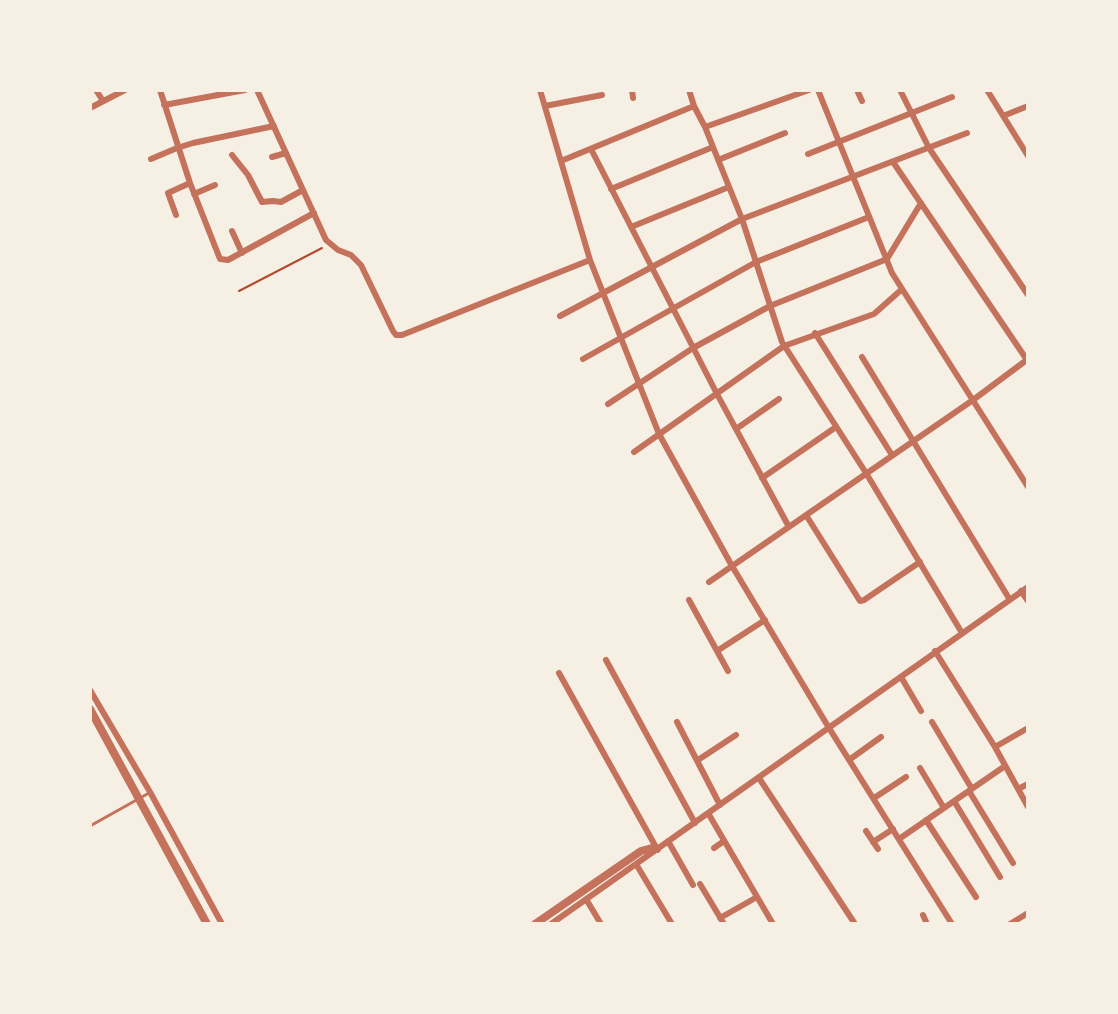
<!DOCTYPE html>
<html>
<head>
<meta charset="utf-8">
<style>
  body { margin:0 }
  #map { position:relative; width:1118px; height:1014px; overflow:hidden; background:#f6efe4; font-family:"PT Sans",sans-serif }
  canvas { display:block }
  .frame { position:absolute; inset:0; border:92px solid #f6efe4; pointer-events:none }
</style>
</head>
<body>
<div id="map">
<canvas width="1118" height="1014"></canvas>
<div class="frame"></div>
</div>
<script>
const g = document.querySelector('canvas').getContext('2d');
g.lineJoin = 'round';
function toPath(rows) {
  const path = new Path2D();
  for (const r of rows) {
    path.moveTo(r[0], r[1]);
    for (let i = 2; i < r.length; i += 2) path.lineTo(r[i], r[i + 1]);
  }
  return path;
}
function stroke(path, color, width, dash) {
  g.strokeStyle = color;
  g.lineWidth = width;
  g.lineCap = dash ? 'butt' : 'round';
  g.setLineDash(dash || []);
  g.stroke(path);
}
const path = toPath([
  [239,291,322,248]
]);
const service = toPath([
  [90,826,149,793]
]);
const minor = toPath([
  [96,90,103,101],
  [160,90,190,183,220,259,228,260,314,213],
  [257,90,326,240,338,250,351,255,361,265,393,331,396,335,402,335,590,260],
  [540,90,590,260,659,434,732,566,829,728,952,924],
  [632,90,633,98],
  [689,90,694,106],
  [818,90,892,273,1028,487],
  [857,90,862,101],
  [900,90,929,148,1028,295],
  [987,90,1028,156],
  [164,105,245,90],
  [545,106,602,95],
  [90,108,125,90],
  [1003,116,1028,106],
  [705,127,809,90],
  [591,149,717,394,789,527],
  [808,154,952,97],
  [232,155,248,175,262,202,273,201,281,202,303,190],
  [272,157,286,153],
  [151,159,177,148,193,143,274,126],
  [718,160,785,133],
  [561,161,694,106,705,127,742,219,782,342,866,473,962,633],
  [893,162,1027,360],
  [611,189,713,147],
  [194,194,215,185],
  [176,215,168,193,190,183],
  [631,227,729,187],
  [232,231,242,253],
  [560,316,742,219,967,133],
  [815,333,892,455],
  [862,357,1010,600],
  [583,359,756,262,869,217],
  [608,404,693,348,770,306,887,259,921,203],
  [736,429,779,399],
  [634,452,784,346,874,314,901,290],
  [762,478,836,427],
  [806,515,860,601,864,600,920,562],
  [709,582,973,400,1028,359],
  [1021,591,1028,601],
  [689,600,728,671],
  [717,651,765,620],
  [935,651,995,747,1028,807],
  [606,660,695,823],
  [559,673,657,849],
  [901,677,921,711],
  [90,690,150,792,222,924],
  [677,722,720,805],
  [932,722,972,789],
  [995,747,1028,728],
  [698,760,736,735],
  [849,760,881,737],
  [920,768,944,808],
  [759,778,855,924],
  [1018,789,1028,784],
  [969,791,1013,863],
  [874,798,906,777],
  [954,801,1000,877],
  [708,813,773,924],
  [926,820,976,897],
  [866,831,878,849],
  [899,839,1005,766],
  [668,841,693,885],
  [873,842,893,829],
  [714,848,724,841],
  [636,864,672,924],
  [700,884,724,924],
  [586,899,601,924],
  [923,915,927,924],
  [720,918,757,897],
  [551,924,1028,587],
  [1010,924,1028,913]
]);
const tertiary = toPath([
  [90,709,207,924],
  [535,924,641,851,652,848,657,849]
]);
stroke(path, '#b5482f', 2);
stroke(service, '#c5725c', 3);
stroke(minor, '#c5725c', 6);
stroke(tertiary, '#c5725c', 8);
</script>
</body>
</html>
